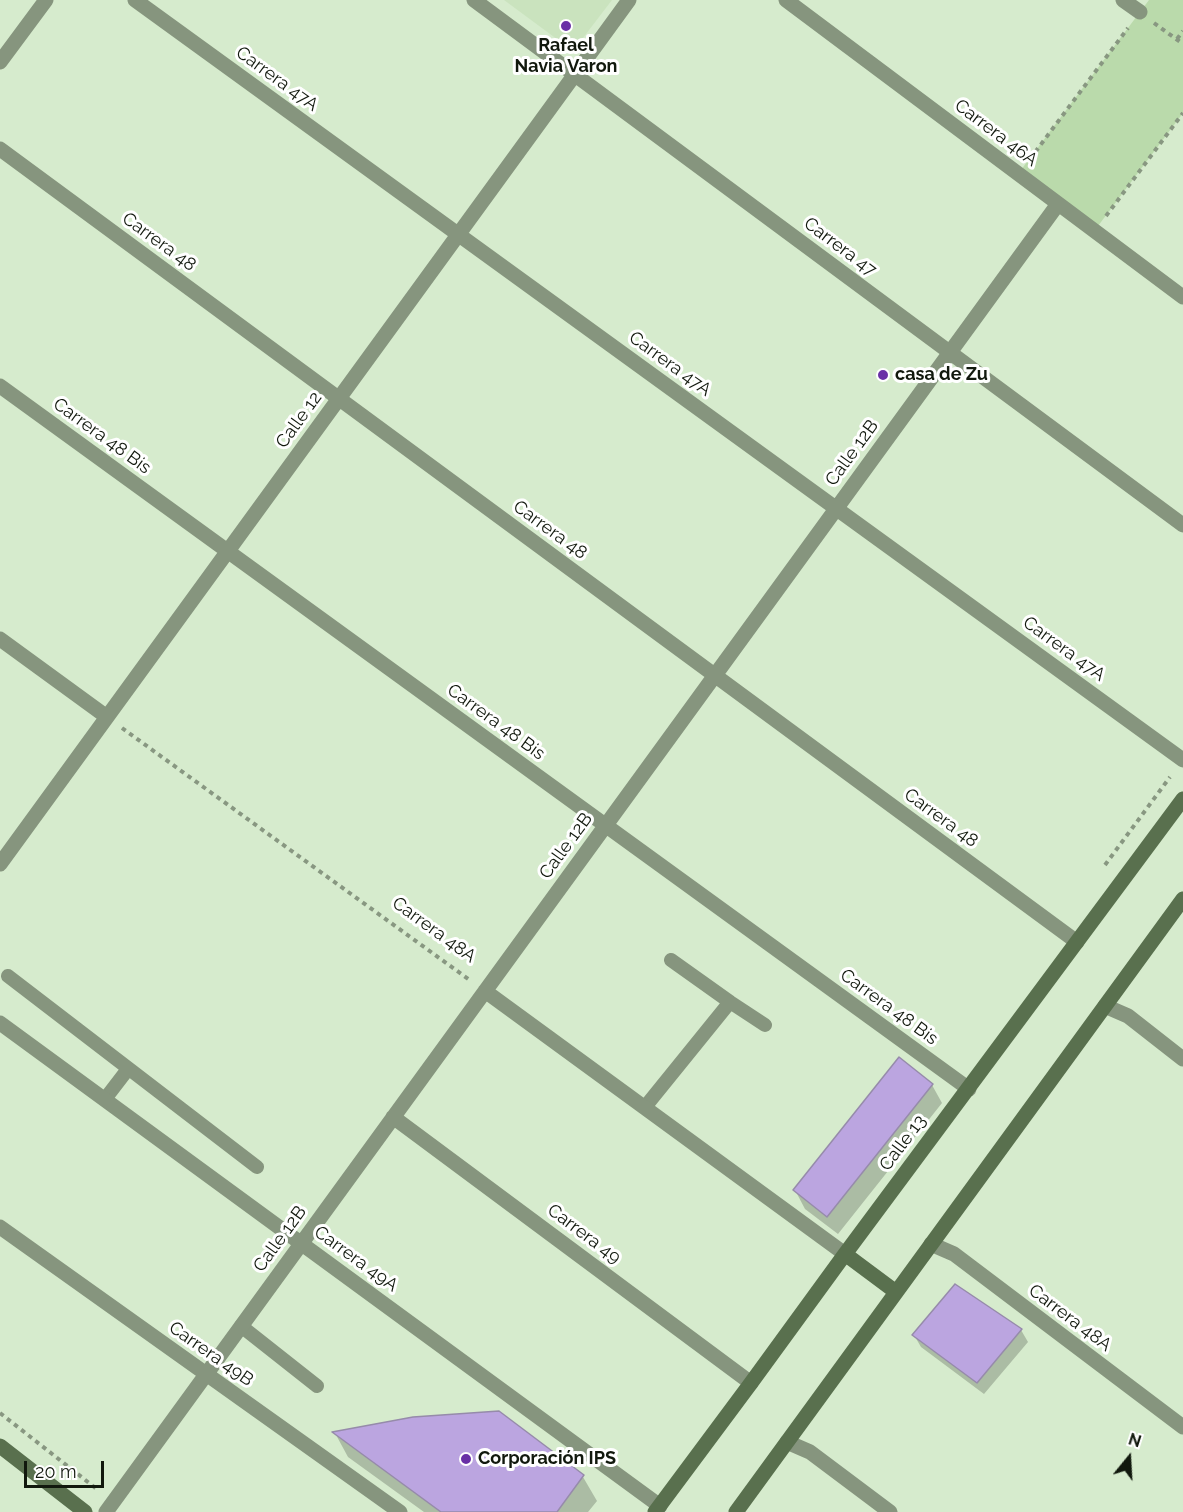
<!DOCTYPE html>
<html>
<head>
<meta charset="utf-8">
<style>
  body { margin:0 }
  #map { position:relative; width:1183px; height:1512px; overflow:hidden; background:#d6ebcd; font-family:Raleway,sans-serif }
  canvas { display:block }
  .north { position:absolute; left:1099px; top:1428px; width:60px; height:60px; -webkit-text-stroke:4px #fff; paint-order:stroke; rotate:18deg; font-size:16px; font-weight:700; line-height:24px; text-align:center; color:#11180d }
  .north::after { content:''; display:block; margin:auto; width:21px; height:27px; background:#11180d; clip-path:polygon(50% 0,100% 100%,50% 72%,0 100%) }
  .scale { position:absolute; left:24px; top:1461px; width:80px; height:27px; box-sizing:border-box; border:3px solid #11180d; border-top:0; padding-left:8px; font-size:18px; line-height:21px; white-space:nowrap; color:#11180d; -webkit-text-stroke:4px #fff; paint-order:stroke }
</style>
</head>
<body>
<div id="map">
<canvas width="1183" height="1512"></canvas>
<div class="north">N</div>
<div class="scale">20 m</div>
</div>
<script>
const g = document.querySelector('canvas').getContext('2d');
g.lineJoin = 'round';
function fill(path, color) {
  g.fillStyle = color;
  g.fill(path, 'evenodd');
}
function toPath(rows) {
  const path = new Path2D();
  for (const r of rows) {
    path.moveTo(r[0], r[1]);
    for (let i = 2; i < r.length; i += 2) path.lineTo(r[i], r[i + 1]);
  }
  return path;
}
function stroke(path, color, width, dash) {
  g.strokeStyle = color;
  g.lineWidth = width;
  g.lineCap = dash ? 'butt' : 'round';
  g.setLineDash(dash || []);
  g.stroke(path);
}
function label(font, color, halo, rows, align = 'center') {
  g.font = font + ' Raleway,sans-serif';
  g.lineWidth = 6;
  g.setLineDash([]);
  g.textBaseline = 'middle';
  g.strokeStyle = halo;
  g.fillStyle = color;
  for (const [text, x, y, turn = 0] of rows) {
    g.save();
    g.translate(x, y);
    g.rotate((+turn || 0) * Math.PI / 180);
    g.textAlign = isNaN(turn) ? turn : align;
    if (halo) g.strokeText(text, 0, 0);
    g.fillText(text, 0, 0);
    g.restore();
  }
}
const built = toPath([
  [504,0,612,0,573,51]
]);
const green = toPath([
  [1149,0,1183,0,1183,113,1095,230,1018,174]
]);
const shadow = toPath([
  [932,1085,942,1103,838,1234,805,1209,795,1190],
  [955,1286,1021,1330,1028,1342,984,1394,921,1347,914,1335],
  [498,1413,583,1477,597,1501,588,1512,424,1512,348,1457,335,1433]
]);
const building = toPath([
  [899,1057,933,1084,827,1217,793,1190,899,1057],
  [955,1284,1022,1329,977,1383,912,1335,955,1284],
  [499,1411,584,1475,557,1512,441,1512,332,1432,413,1417,499,1411]
]);
const path = toPath([
  [1154,23,1183,44],
  [1177,39,1183,31],
  [1030,159,1128,28],
  [1106,216,1183,113],
  [122,728,471,981],
  [1105,865,1170,777],
  [0,1413,98,1490]
]);
const service = toPath([
  [671,960,730,1002,765,1025],
  [8,976,257,1167],
  [105,1099,128,1069],
  [645,1107,730,1002],
  [241,1326,317,1386]
]);
const minor = toPath([
  [135,0,1183,760],
  [474,0,1183,525],
  [786,0,1183,297],
  [1123,0,1140,12],
  [0,62,46,0],
  [0,149,1077,942],
  [0,386,969,1089],
  [0,639,107,717],
  [0,864,629,0],
  [485,991,845,1254],
  [1105,1006,1128,1016,1183,1059],
  [0,1023,660,1506],
  [393,1117,751,1383],
  [0,1227,400,1512],
  [931,1244,954,1254,1183,1427],
  [787,1442,810,1452,890,1512],
  [106,1512,1058,204]
]);
const secondary = toPath([
  [845,1254,896,1292],
  [0,1446,85,1512],
  [655,1512,751,1383,845,1254,1183,799],
  [736,1512,1183,899]
]);
const markers = [
  [566,26,6,"#6930a6"],
  [883,375,6,"#6930a6"],
  [466,1459,6,"#6930a6"]
];
const poiNames = [
  ["Rafael",566,46,"center"],
  ["Navia Varon",566,67,"center"],
  ["casa de Zu",895,375],
  ["Corporación IPS",478,1459]
];
const streetNames = [
  ["Carrera 47A",277,79,36],
  ["Carrera 46A",996,133,37],
  ["Carrera 48",159,242,36],
  ["Carrera 47",840,247,37],
  ["Carrera 47A",670,364,36],
  ["Calle 12",299,420,-54],
  ["Carrera 48 Bis",102,436,36],
  ["Calle 12B",852,453,-54],
  ["Carrera 48",550,530,36],
  ["Carrera 47A",1064,649,36],
  ["Carrera 48 Bis",496,722,36],
  ["Carrera 48",941,818,36],
  ["Calle 12B",566,846,-54],
  ["Carrera 48A",434,930,36],
  ["Carrera 48 Bis",889,1007,36],
  ["Calle 13",903,1143,-53],
  ["Carrera 49",584,1234,37],
  ["Calle 12B",280,1239,-54],
  ["Carrera 49A",356,1259,36],
  ["Carrera 48A",1070,1318,37],
  ["Carrera 49B",211,1354,35]
];
fill(built, '#cae3be');
fill(green, '#badaab');
fill(shadow, '#0003');
fill(building, '#bba5e0');
stroke(building, '#968baa', 1.5);
stroke(path, '#889781', 4, [4.5, 4.5]);
stroke(service, '#86957e', 14);
stroke(minor, '#86957e', 15);
stroke(secondary, '#59704e', 15);
for (const [x, y, r, color] of markers) {
  const dot = new Path2D();
  dot.arc(x, y, r, 0, 2 * Math.PI);
  g.fillStyle = color;
  g.fill(dot);
  stroke(dot, '#fff', 2);
}
label('bold 18px', '#11180d', '#fff', poiNames, 'left');
label('18px', '#11180d', '#fff', streetNames);
</script>
</body>
</html>
